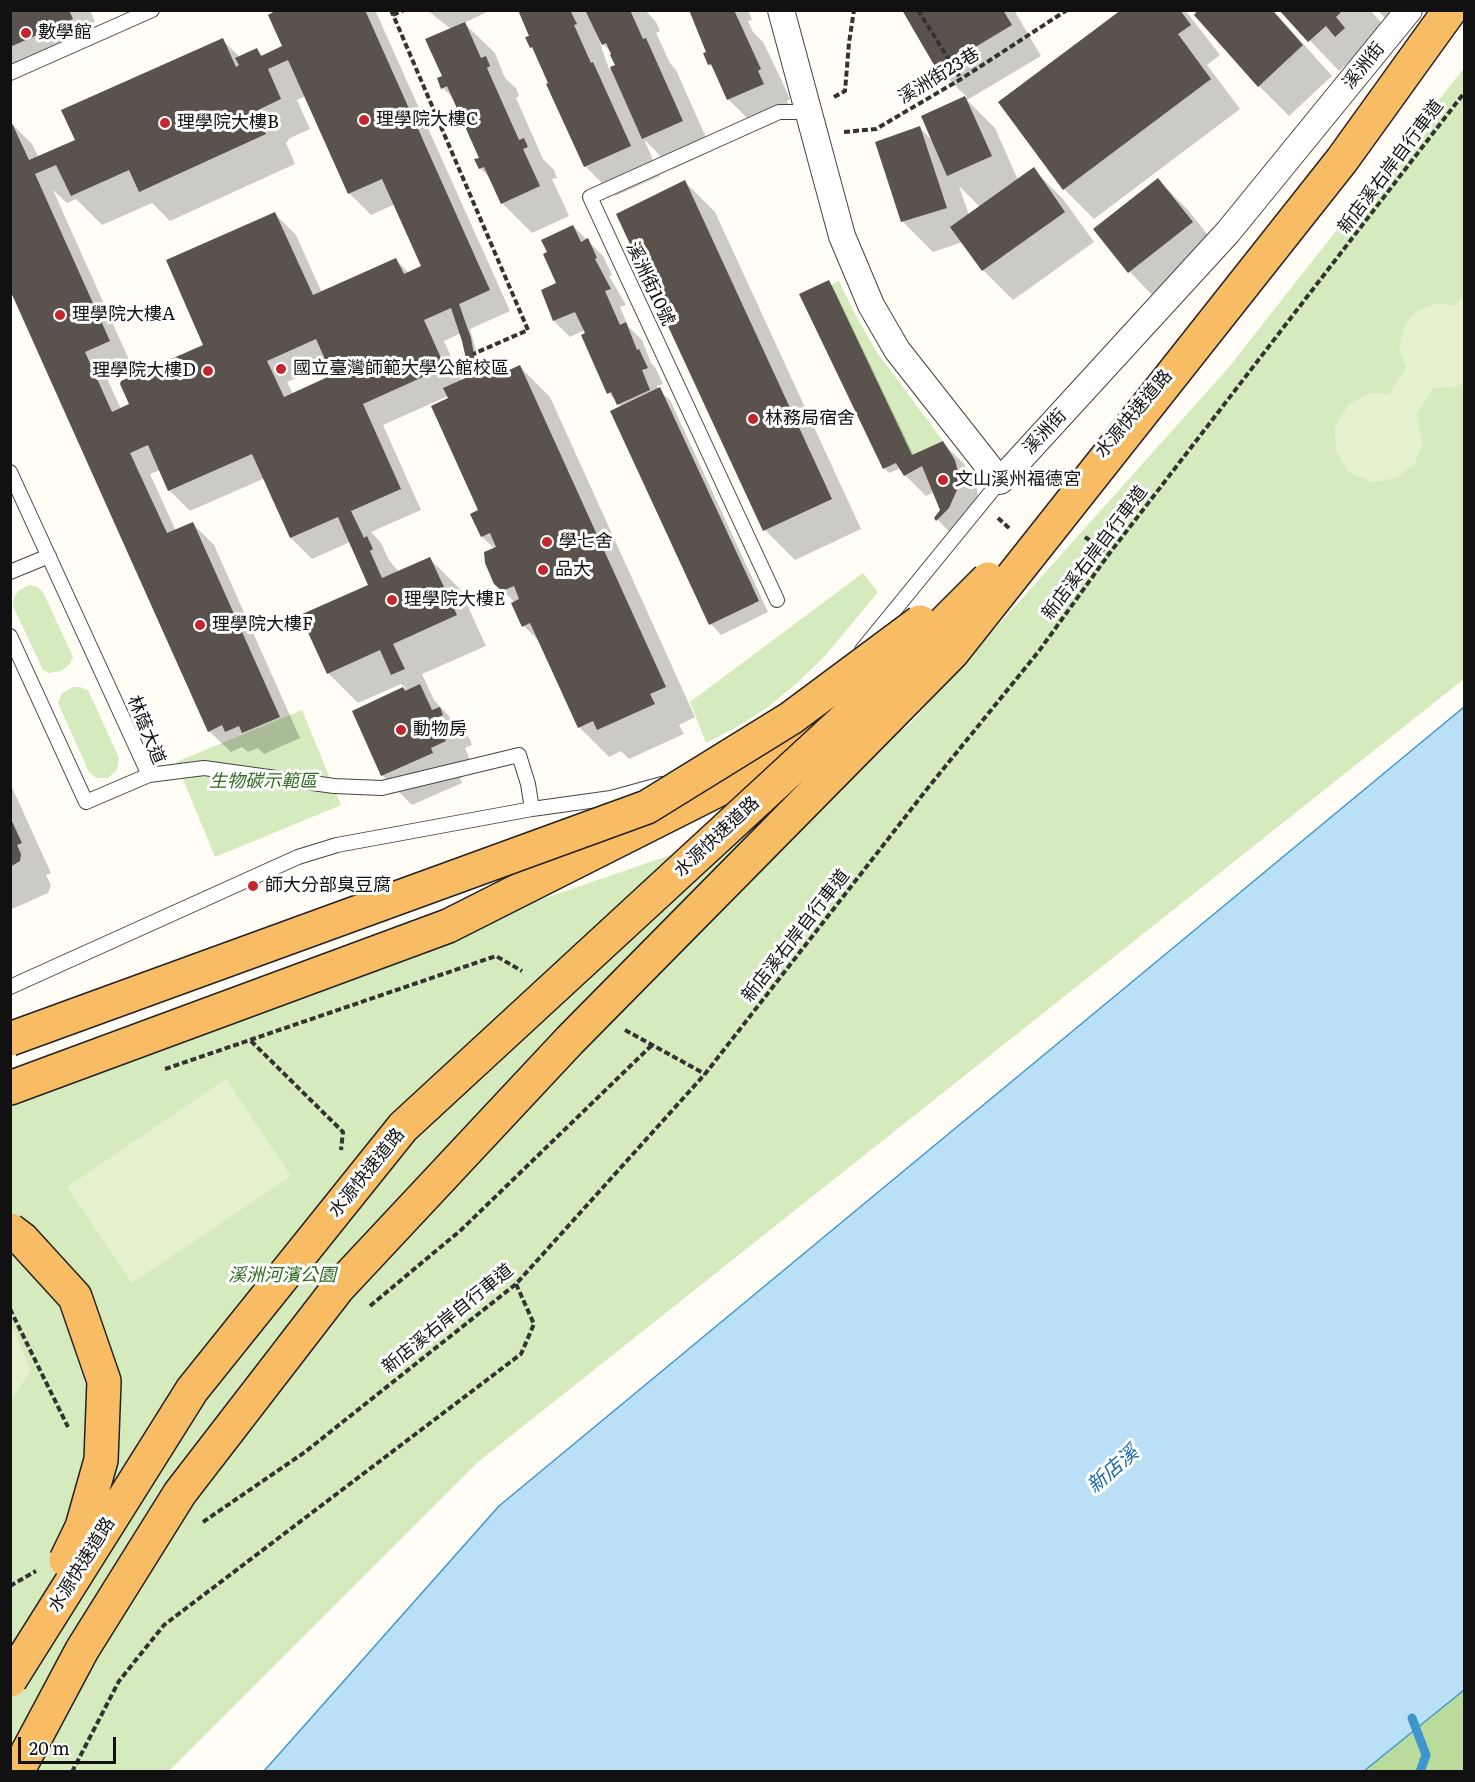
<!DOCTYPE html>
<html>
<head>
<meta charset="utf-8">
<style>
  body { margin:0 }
  #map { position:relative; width:1475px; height:1782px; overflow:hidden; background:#fffdf5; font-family:Literata,serif }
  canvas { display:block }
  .frame { position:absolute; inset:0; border:12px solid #111; pointer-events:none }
  .scale { position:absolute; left:18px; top:1737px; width:98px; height:27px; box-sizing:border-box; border:3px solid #111; border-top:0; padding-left:8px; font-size:18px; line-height:21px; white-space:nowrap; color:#111; -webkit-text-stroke:4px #fff; paint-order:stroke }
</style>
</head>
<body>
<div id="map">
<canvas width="1475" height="1782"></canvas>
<div class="frame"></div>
<div class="scale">20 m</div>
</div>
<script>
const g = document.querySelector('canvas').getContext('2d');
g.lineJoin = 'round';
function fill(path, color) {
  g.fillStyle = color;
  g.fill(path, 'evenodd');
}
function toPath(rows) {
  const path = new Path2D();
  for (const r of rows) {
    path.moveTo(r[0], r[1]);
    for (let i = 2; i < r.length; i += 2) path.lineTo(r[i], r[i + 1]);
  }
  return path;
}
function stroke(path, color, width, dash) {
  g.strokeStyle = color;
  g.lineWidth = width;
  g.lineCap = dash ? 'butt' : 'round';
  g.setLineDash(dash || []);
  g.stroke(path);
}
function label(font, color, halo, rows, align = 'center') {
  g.font = font + ' Literata,"Noto Sans TC",serif';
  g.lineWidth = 6;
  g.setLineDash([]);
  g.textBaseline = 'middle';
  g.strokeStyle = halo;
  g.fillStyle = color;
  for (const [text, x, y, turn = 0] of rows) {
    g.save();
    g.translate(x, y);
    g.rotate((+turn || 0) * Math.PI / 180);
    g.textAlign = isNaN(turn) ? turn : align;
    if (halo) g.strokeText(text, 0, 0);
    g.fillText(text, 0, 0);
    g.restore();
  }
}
const green = toPath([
  [1464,68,1464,679,478,1462,169,1771,11,1771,10,1082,720,838,908,726,1229,367],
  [839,281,853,310,876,351,943,441,912,455,831,285],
  [863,573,878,592,825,656,797,683,768,707,735,728,706,743,690,702],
  [29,585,37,587,43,592,73,657,70,664,61,671,49,673,43,670,13,606,14,598,18,591],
  [73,687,80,687,88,690,119,758,117,770,108,778,96,778,89,772,58,703,62,693],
  [302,710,341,805,215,857,176,762]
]);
const forest = toPath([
  [1464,1690,1464,1771,1364,1771]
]);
const pitch = toPath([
  [1462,298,1464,299,1464,382,1454,387,1434,388,1416,414,1423,442,1415,463,1396,478,1373,482,1350,473,1336,452,1335,427,1348,405,1370,393,1389,394,1406,368,1399,349,1404,326,1417,311,1438,303,1455,306],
  [226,1079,291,1176,132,1283,67,1187],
  [11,1323,31,1370,11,1400,10,1400]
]);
const water = toPath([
  [1464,707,1464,1690,1364,1771,264,1771,499,1506,1464,707]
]);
const shadow = toPath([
  [10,10,90,10,95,22,87,25,93,40,10,75],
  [281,10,375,10,510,311,470,329,482,372,499,364,508,372,520,367,550,397,695,717,679,725,684,734,629,759,621,751,609,757,579,727,541,643,524,626,515,603,496,583,495,549,482,537,472,515,480,511,448,396,383,425,421,510,371,532,381,543,389,560,399,572,430,559,460,589,486,646,422,674,434,700,470,739,472,745,465,748,475,772,460,778,462,783,412,805,382,775,353,712,406,688,401,684,358,703,328,673,370,586,350,542,312,559,291,538,265,478,190,511,169,490,160,470,150,474,176,531,192,523,214,545,300,738,264,754,258,748,248,752,242,747,231,752,209,731,10,286,11,123,32,144,39,158,77,140,222,40,240,57,257,50,263,56,284,47],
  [306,96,350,194,371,215,395,204,423,267,409,273,396,260,322,293,296,235,274,213,205,346,131,405,121,409,105,374,130,362,53,190,67,203,76,199,102,225,152,203,170,221,295,164,286,143,290,138,310,129,297,100],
  [461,333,472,377,462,381,444,341],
  [328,364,334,376,293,394,287,382],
  [427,10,491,10,464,23,495,53,505,78,516,88,519,96,516,98,543,159,554,170,557,178,552,179,569,216,532,233,502,203,491,179,480,168,481,158,455,100,443,88,451,29],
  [519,10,645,10,656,22,660,31,656,33,670,63,676,70,712,151,673,169,644,139,660,176,615,196,585,166,536,51,531,47,531,36],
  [599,40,612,53,617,66,609,69],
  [690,10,748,10,752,20,748,21,753,32,763,42,780,77,790,99,787,101,793,114,758,129,728,99,716,70,709,64,707,53],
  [904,10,1014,10,1041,56,967,100,995,128,1018,180,1033,169,1063,199,1094,242,1013,300,983,270,963,242,933,252,903,222,877,142,920,128,933,141,923,117,967,97,938,69],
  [959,186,980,207,969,215],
  [1123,10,1185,10,1220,55,1207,65,1240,109,1094,219,1064,189],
  [1201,10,1273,10,1332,76,1289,116,1259,86],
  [1281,10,1370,10,1386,28,1339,71],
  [1377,10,1414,10,1421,18,1402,35],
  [1158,180,1188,210,1222,253,1159,302,1130,272,1096,230],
  [685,182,715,212,861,529,795,560,765,530,618,215],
  [573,226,603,256,612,275,609,276,626,305,620,307,628,326,642,340,651,363,655,367,663,384,657,386,658,390,670,400,768,612,721,635,711,624,621,407,609,393,583,336,587,334,585,330,570,337,554,321,558,284],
  [828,282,833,287,914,456,943,443,964,464,976,482,979,505,975,520,970,529,958,541,936,518,942,510,934,492,926,496,905,475,901,468,889,473,884,468],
  [10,783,51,873,46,875,51,885,48,893,10,910]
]);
const stream = toPath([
  [1412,1718,1426,1755,1420,1772]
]);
const building = toPath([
  [10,10,69,10,73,19,10,47],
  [277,10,365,10,490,290,459,304,471,338,476,366,479,372,500,363,505,372,520,365,666,687,650,694,655,704,597,730,593,721,578,728,530,623,522,627,511,603,519,599,514,586,502,591,494,584,485,563,484,552,496,547,490,533,481,537,470,514,478,510,431,406,448,398,443,388,470,376,462,341,451,308,424,320,445,367,363,404,401,489,351,511,364,538,367,536,373,549,370,551,382,578,430,557,457,615,393,644,405,669,391,675,380,650,327,674,300,615,368,585,338,517,290,538,252,454,168,491,148,445,130,453,167,533,193,522,280,717,242,733,239,726,225,732,222,725,208,732,10,290,10,119,29,160,75,140,61,110,223,38,236,67,239,65,235,58,257,48,261,56,282,46,268,15],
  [288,60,348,194,382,179,421,266,404,274,396,258,313,295,275,212,166,260,203,345,121,381,120,384,129,404,112,412,85,352,110,341,35,174,56,165,71,196,129,170,139,192,266,134,257,113,260,109,281,99,268,69],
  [316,339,332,375,284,397,267,361],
  [518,10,570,10,577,24,574,25,591,63,593,62,631,146,584,167,546,84,548,83,532,47,530,48,525,37,529,36],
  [585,10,630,10,643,39,646,38,683,121,642,139,610,67,615,65,610,55,611,54,606,43,602,45],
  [689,10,734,10,761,69,758,71,764,84,727,100,711,64,708,65,703,53,706,52],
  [902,10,1003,10,1012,25,937,70],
  [1121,10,1180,10,1191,25,1178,34,1211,79,1063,190,998,102],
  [1198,10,1272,10,1303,45,1258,87,1194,15],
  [1279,10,1343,10,1336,17,1345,28,1335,37,1326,26,1308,42],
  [465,22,481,58,486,56,490,66,487,68,519,140,524,138,528,147,523,149,540,186,501,204,484,167,479,169,474,159,479,158,447,86,441,89,437,78,442,76,425,39],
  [965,96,992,156,947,176,921,116],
  [920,126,947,208,901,222,875,142],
  [1034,167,1065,212,982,271,950,227],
  [1158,178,1193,222,1128,273,1093,229],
  [685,180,832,499,763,531,616,214],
  [573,225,581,242,588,238,597,258,595,259,611,289,605,291,620,325,626,322,637,350,639,349,648,368,642,370,650,390,617,405,611,392,607,394,592,360,581,335,585,333,575,312,553,321,541,290,556,283,543,254,547,252,541,240],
  [829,280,912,455,943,441,955,460,958,472,957,490,949,508,936,521,934,518,940,510,922,466,904,476,896,463,883,469,799,294],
  [660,387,759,601,709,625,610,411],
  [420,684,432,710,440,707,443,715,436,718,446,741,431,748,433,753,381,776,352,711,403,687,405,691],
  [10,817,22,843,17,845,21,854,20,861,10,867]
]);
const path = toPath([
  [391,10,528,330,473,354],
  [918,10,961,79],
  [393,15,404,10],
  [834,97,845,91,849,43,854,10],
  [844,132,876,129,961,79,1067,10],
  [998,518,1010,529],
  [1085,537,1109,554],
  [625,1030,705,1074],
  [251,1041,343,1132,341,1150],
  [165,1069,496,956,522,971],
  [370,1306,461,1230,652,1045],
  [10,1309,68,1427],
  [203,1522,305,1452,516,1284,705,1074,927,789,1039,651,1109,554,1464,93],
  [10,1586,36,1571],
  [72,1772,119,1681,164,1625,521,1354,534,1324,516,1284]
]);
const service = toPath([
  [10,73,152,10],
  [10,472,149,775],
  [10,572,49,556],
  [777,600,590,197,779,112,807,112],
  [10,636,86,802,149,775,204,768,334,786,382,788,519,755,528,784,532,809],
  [862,650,1000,481],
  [10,987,298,857,337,845,532,809,611,798,662,784]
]);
const minor = toPath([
  [781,10,842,236,871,305,897,350,1000,481,1228,232,1409,10]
]);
const trunk = toPath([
  [10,1088,448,926,815,741]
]);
const trunkBridge = toPath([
  [10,1039,647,807,791,718,920,622],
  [10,1230,22,1239,75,1297,104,1381,101,1460,82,1527,66,1560],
  [10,1680,192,1390,403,1127,881,686,988,579],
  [17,1772,82,1650,180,1493,338,1288,570,1040,952,653,1342,160,1450,10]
]);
const markers = [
  [26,33,6,"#c4262e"],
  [364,120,6,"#c4262e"],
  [165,123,6,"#c4262e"],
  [60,315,6,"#c4262e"],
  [281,369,6,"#c4262e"],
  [208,371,6,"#c4262e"],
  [753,419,6,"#c4262e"],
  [943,480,6,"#c4262e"],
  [547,542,6,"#c4262e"],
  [543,570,6,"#c4262e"],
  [392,600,6,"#c4262e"],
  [200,625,6,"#c4262e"],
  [401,730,6,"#c4262e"],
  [253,886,6,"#c4262e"]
];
const poiNames = [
  ["數學館",38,33],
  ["理學院大樓C",376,120],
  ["理學院大樓B",177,123],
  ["理學院大樓A",72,315],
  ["國立臺灣師範大學公館校區",293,369],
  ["理學院大樓D",196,371,"right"],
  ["林務局宿舍",765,419],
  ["文山溪州福德宮",955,480],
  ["學七舍",559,542],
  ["品大",555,570],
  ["理學院大樓E",404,600],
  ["理學院大樓F",212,625],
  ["動物房",413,730],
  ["師大分部臭豆腐",265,886]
];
const streetNames = [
  ["溪洲街",1364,66,-51],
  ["溪洲街23巷",939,76,-31],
  ["新店溪右岸自行車道",1391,167,-53],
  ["溪洲街10號",650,284,65],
  ["水源快速道路",1134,414,-50],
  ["溪洲街",1045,432,-47],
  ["新店溪右岸自行車道",1095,553,-53],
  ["林蔭大道",146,730,68],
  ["水源快速道路",717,837,-43],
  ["新店溪右岸自行車道",796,936,-52],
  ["水源快速道路",367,1173,-51],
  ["新店溪右岸自行車道",448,1319,-39],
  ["水源快速道路",82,1565,-58]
];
const parkNames = [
  ["生物碳示範區",263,782],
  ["溪洲河濱公園",282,1276]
];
const waterNames = [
  ["新店溪",1113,1470,-41]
];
fill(green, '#d5ebbd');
fill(forest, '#b9dc9c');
fill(pitch, '#e6f2cf');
fill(water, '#b9e0f7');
stroke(water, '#3f96cf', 1.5);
fill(shadow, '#0003');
stroke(stream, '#3f96cf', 9);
fill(building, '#5a524d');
stroke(service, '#444', 16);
stroke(minor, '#444', 28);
stroke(trunk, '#222', 36);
stroke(path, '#333', 4, [6, 3]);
stroke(service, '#fff', 14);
stroke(minor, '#fff', 26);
stroke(trunk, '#f7bc64', 33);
stroke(trunkBridge, '#222', 36, []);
stroke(trunkBridge, '#f7bc64', 33);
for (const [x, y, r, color] of markers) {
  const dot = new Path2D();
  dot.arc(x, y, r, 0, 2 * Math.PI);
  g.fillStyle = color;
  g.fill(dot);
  stroke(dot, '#fff', 2);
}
label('18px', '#111', '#fff', poiNames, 'left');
label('18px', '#111', '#fff', streetNames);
label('italic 18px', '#2f6b1f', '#fff', parkNames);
label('italic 20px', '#1768a6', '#fff', waterNames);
</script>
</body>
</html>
